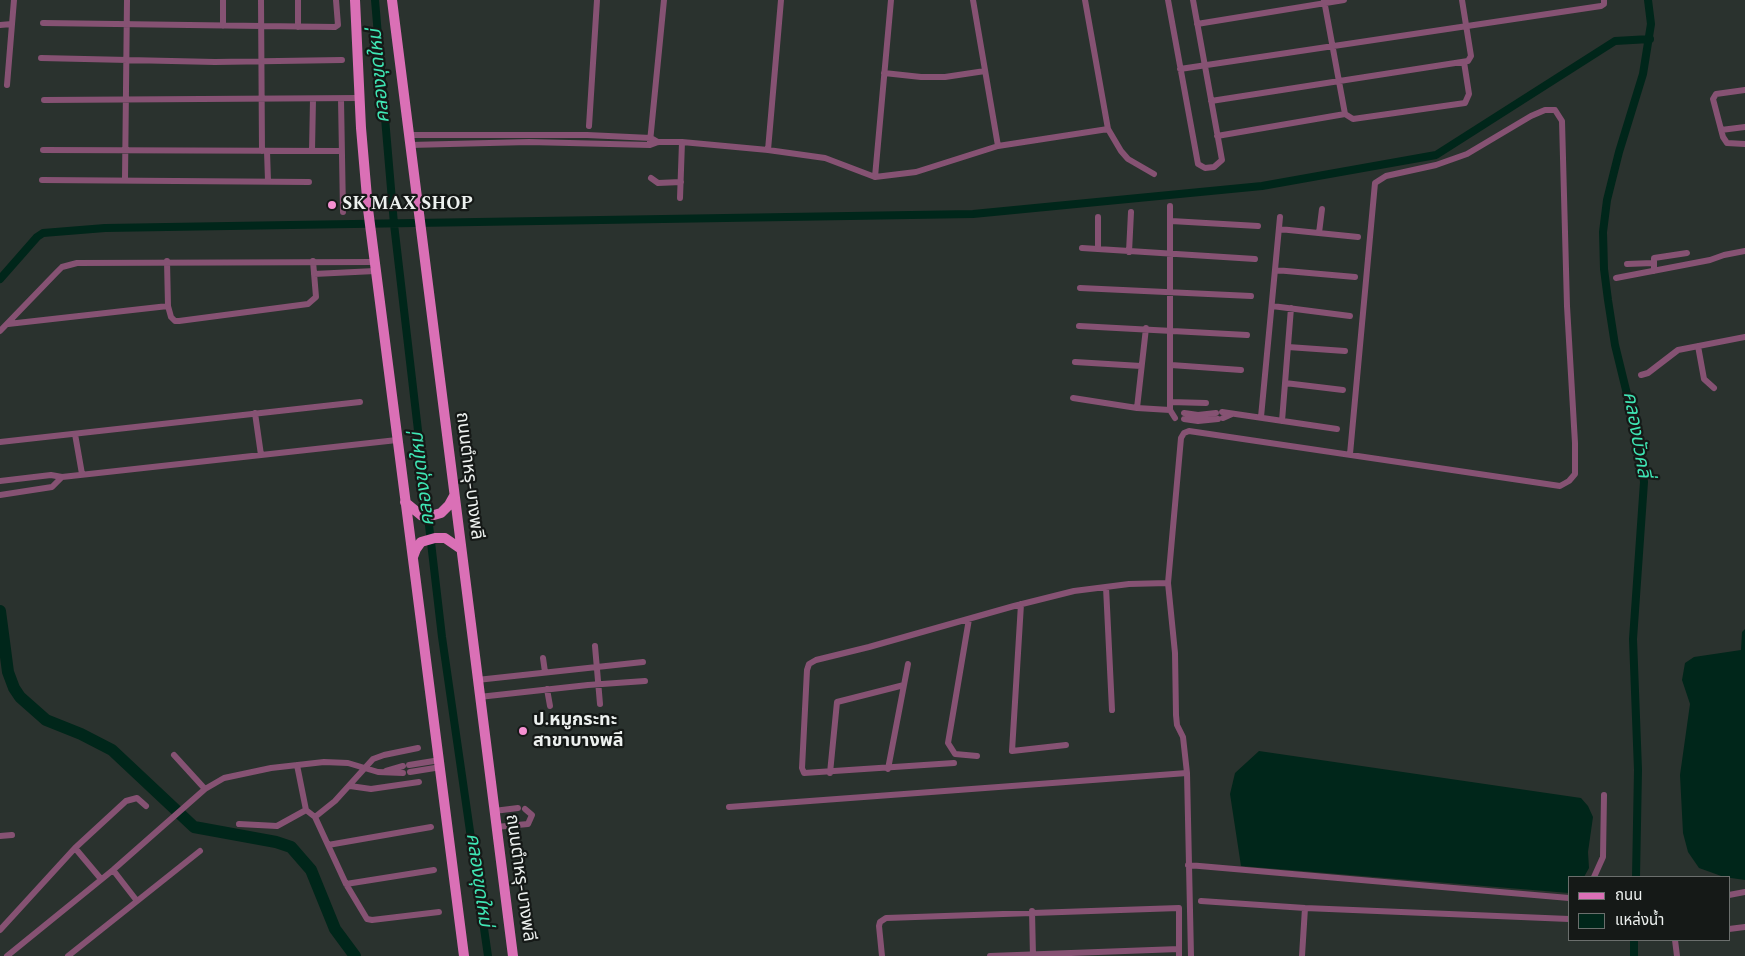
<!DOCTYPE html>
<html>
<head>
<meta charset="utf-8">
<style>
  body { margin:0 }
  #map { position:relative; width:1745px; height:956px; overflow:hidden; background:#2a322e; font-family:Spectral,"Noto Sans Thai",serif }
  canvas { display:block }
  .legend { position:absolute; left:1568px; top:876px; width:162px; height:65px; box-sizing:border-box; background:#151917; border:1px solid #6b6f6d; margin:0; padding:6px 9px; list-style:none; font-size:15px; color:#edf1ef }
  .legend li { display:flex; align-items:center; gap:10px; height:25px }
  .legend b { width:25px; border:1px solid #6b6f6d }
</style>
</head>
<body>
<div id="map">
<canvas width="1745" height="956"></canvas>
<ul class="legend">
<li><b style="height:6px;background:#da70b6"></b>ถนน</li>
<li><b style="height:14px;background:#00261a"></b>แหล่งน้ำ</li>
</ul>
</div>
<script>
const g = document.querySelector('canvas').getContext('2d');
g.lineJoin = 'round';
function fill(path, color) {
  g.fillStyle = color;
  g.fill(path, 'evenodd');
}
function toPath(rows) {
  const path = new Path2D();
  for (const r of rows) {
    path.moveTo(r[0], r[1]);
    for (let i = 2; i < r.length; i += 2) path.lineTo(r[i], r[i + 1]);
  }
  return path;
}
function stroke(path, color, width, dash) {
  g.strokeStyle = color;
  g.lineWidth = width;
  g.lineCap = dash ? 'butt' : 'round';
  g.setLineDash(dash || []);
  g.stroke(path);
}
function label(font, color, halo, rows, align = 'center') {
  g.font = font + ' Spectral,"Noto Sans Thai",serif';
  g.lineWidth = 4.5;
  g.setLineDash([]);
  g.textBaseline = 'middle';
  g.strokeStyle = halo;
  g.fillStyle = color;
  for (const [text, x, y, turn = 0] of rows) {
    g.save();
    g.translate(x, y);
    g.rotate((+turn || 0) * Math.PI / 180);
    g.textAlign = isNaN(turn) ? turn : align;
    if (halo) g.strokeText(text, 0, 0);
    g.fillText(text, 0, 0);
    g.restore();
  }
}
const water = toPath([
  [1745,629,1745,880,1724,877,1699,868,1688,852,1683,833,1680,775,1690,704,1682,680,1685,663,1694,657,1741,650,1742,632],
  [1259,751,1581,798,1588,806,1593,817,1588,852,1589,868,1584,877,1569,877,1569,893,1241,866,1230,794,1235,773]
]);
const canal = toPath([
  [375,0,394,224,442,637,488,956],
  [0,279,37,237,43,233,105,228,973,214,1262,186,1436,155,1615,41,1650,39],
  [1636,877,1638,770,1633,639,1644,482,1639,443,1615,345,1608,300,1604,269,1603,232,1607,200,1619,152,1643,74,1651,24,1648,0],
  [1634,956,1634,940]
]);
const river = toPath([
  [0,611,8,672,14,688,20,697,46,720,81,734,112,750,194,827,276,842,291,847,311,870,335,929,355,956]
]);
const minor = toPath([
  [261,0,262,151],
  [973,0,998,146],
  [1085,0,1108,129],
  [1168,0,1198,164,1205,168,1214,167,1222,160,1193,0],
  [1324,0,1345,114,1353,119,1465,103,1469,94,1464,62],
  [43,23,335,27,338,25,336,0],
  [1197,24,1344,0],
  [0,25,12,24],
  [223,26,223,0],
  [298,27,298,0],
  [41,58,215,62,342,60],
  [1180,69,1601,6,1604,4,1604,0],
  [884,73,921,77,945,77,985,71],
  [7,85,14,0],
  [1745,90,1716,94,1713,99,1723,137,1727,143,1745,144],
  [341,99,343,212],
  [44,100,359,98],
  [1211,101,1468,61,1471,56,1462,0],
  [589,126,597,0],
  [1721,130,1745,127],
  [409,135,587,135,651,138,658,142],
  [1217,136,1345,114],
  [650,142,664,0],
  [410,145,529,142,650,145,658,142,682,142,768,150,825,158,875,177,916,172,998,146,1108,129,1121,151,1128,159,1154,174],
  [43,150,341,151],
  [768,150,781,0],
  [267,151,268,181],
  [312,151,313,99],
  [875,177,891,0],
  [651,178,658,183,681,182],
  [125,179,127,0],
  [42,180,309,182],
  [680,198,682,142],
  [1170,206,1170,410,1175,418],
  [1171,221,1258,226],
  [1279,229,1358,237],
  [1319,233,1322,209],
  [1082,248,1255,259],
  [1098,249,1098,217],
  [1129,252,1131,212],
  [167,261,168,306,171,317,175,321,179,321,308,304,316,297,313,261],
  [1627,264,1653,263],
  [1275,270,1355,277],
  [1654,271,1654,258,1687,253],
  [314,274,375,271],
  [1616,278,1710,260,1724,255,1745,251],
  [1080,288,1251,296],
  [1272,306,1350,316],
  [8,324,168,306],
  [1079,326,1247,335],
  [0,331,56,273,62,267,77,263,374,262],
  [1698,346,1704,379,1714,388],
  [1288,347,1345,351],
  [1075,362,1141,366],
  [1171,365,1241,370],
  [1641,375,1648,373,1678,350,1745,337],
  [1285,383,1343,390],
  [1073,398,1137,408,1170,410],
  [1170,402,1206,403],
  [1137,408,1146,328],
  [1222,412,1337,429],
  [255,413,261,455],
  [1184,413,1198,415,1216,413],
  [1261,417,1280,217],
  [1223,418,1232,414],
  [1184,419,1198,421,1218,419],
  [1282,421,1291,308],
  [75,434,82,474],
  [0,442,360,402],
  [0,481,51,475,62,477],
  [0,495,52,487,62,477,397,440],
  [1106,587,1112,710],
  [1021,604,1012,751,1066,745],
  [969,619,948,743,955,754,977,756],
  [595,646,600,704],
  [543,658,545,672],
  [477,680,643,662],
  [547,689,550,706],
  [479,697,588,685,645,681],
  [174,755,205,789],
  [954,763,804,773,802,768,807,670,809,664,816,660,869,647,1014,606,1074,591,1129,584,1168,583],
  [297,765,306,810],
  [409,765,440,760],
  [888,769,908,664],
  [386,771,403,766],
  [410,772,441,767],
  [830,773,837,702,904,685],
  [350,786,371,789,419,782],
  [729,807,1187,773],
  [494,811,518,808],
  [315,817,335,801,373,759,384,755,418,748],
  [239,824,277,826,306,810,315,817,346,884,367,919,372,920,439,912],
  [496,827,528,824,532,815,525,809],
  [0,836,12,835],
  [328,845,431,827],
  [75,848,101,879],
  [1188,865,1569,898],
  [113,870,137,901],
  [1594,877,1603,857,1604,795],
  [346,884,434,870],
  [1729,895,1745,892],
  [1201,901,1305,908,1569,919],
  [1032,911,1033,956],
  [1729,929,1745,927],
  [0,930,75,848,126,801,137,798,146,806],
  [1675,940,1677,956],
  [7,956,113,870,205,789,224,778,271,768,324,762,348,763,378,772,403,773],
  [68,956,200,851],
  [882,956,879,926,880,922,886,918,1179,908,1179,956],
  [990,956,1179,949],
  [1191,956,1187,773,1183,737,1177,725,1176,715,1175,653,1168,583,1181,438,1184,433,1189,431,1560,486,1569,481,1575,474,1575,443,1567,306,1562,121,1555,110,1545,110,1531,116,1467,154,1436,165,1386,176,1375,183,1350,454],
  [1302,956,1305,908]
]);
const primary = toPath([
  [355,0,361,128,368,209,464,956],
  [392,0,513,956],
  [405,502,422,516,434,515,441,513,449,505,454,496],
  [413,557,416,549,421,542,435,538,445,538,461,549]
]);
const markers = [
  [332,205,5,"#f590d1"],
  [523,731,5,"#f590d1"]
];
const poiNames = [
  ["SK MAX SHOP",342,205],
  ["ป.หมูกระทะ",533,721],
  ["สาขาบางพลี",533,742]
];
const streetNames = [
  ["ถนนตำหรุ-บางพลี",468,476,83],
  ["ถนนตำหรุ-บางพลี",519,878,82]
];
const waterNames = [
  ["คลองขุดใหม่",381,76,-95],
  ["คลองบัวคลี่",1635,435,80],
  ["คลองขุดใหม่",424,479,-97],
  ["คลองขุดใหม่",477,880,82]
];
fill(water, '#00261a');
stroke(canal, '#00261a', 8);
stroke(river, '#00261a', 12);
stroke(minor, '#865273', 6);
stroke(primary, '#da70b6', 10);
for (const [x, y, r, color] of markers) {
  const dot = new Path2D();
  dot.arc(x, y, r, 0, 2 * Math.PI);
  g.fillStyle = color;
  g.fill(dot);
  stroke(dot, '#151917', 2);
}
label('bold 18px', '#edf1ef', '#151917', poiNames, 'left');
label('18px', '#edf1ef', '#151917', streetNames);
label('italic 19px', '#3fe6b4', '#151917', waterNames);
</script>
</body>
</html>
